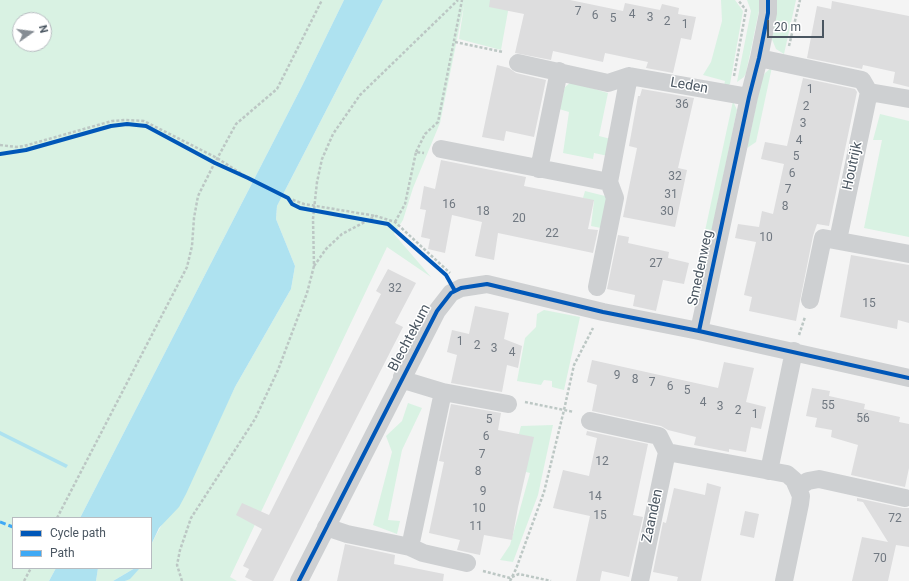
<!DOCTYPE html>
<html>
<head>
<meta charset="utf-8">
<style>
  body { margin:0 }
  #map { position:relative; width:909px; height:581px; overflow:hidden; background:#f4f4f4; font-family:Roboto,sans-serif }
  canvas { display:block }
  .legend { position:absolute; left:12px; top:517px; width:140px; height:52px; box-sizing:border-box; background:#fff; border:1px solid #b7bbc0; margin:0; padding:5px 7px; list-style:none; font-size:12px; color:#4a5661 }
  .legend li { display:flex; align-items:center; gap:8px; height:20px }
  .legend b { width:20px; border:1px solid #b7bbc0 }
  .north { position:absolute; left:12px; top:12px; width:40px; height:40px; box-sizing:border-box; background:#fff; border:1px solid #b7bbc0; border-radius:50%; rotate:76deg; font-size:11px; font-weight:700; line-height:16px; text-align:center; color:#4a5661 }
  .north::after { content:''; display:block; margin:auto; width:14px; height:18px; background:#868d94; clip-path:polygon(50% 0,100% 100%,50% 72%,0 100%) }
  .scale { position:absolute; left:767px; top:20px; width:57px; height:18px; box-sizing:border-box; border:2px solid #4a5661; border-top:0; padding-left:5px; font-size:12px; line-height:14px; white-space:nowrap; color:#4a5661; -webkit-text-stroke:3px #fff; paint-order:stroke }
</style>
</head>
<body>
<div id="map">
<canvas width="909" height="581"></canvas>
<ul class="legend">
<li><b style="height:5px;background:#0057b8"></b>Cycle path</li>
<li><b style="height:5px;background:#3fa9f5"></b>Path</li>
</ul>
<div class="north">N</div>
<div class="scale">20 m</div>
</div>
<script>
const g = document.querySelector('canvas').getContext('2d');
g.lineJoin = 'round';
function fill(path, color) {
  g.fillStyle = color;
  g.fill(path, 'evenodd');
}
function toPath(rows) {
  const path = new Path2D();
  for (const r of rows) {
    path.moveTo(r[0], r[1]);
    for (let i = 2; i < r.length; i += 2) path.lineTo(r[i], r[i + 1]);
  }
  return path;
}
function stroke(path, color, width, dash) {
  g.strokeStyle = color;
  g.lineWidth = width;
  g.lineCap = dash ? 'butt' : 'round';
  g.setLineDash(dash || []);
  g.stroke(path);
}
function label(font, color, halo, rows, align = 'center') {
  g.font = font + ' Roboto,sans-serif';
  g.lineWidth = 3;
  g.setLineDash([]);
  g.textBaseline = 'middle';
  g.strokeStyle = halo;
  g.fillStyle = color;
  for (const [text, x, y, turn = 0] of rows) {
    g.save();
    g.translate(x, y);
    g.rotate((+turn || 0) * Math.PI / 180);
    g.textAlign = isNaN(turn) ? turn : align;
    if (halo) g.strokeText(text, 0, 0);
    g.fillText(text, 0, 0);
    g.restore();
  }
}
const green = toPath([
  [0,0,344,0,303,84,80,518,13,518,13,568,56,568,49,581,0,581],
  [20,20,44,20,44,44,20,44],
  [383,0,510,0,501,50,459,39,464,5,440,123,413,188,403,220,394,234,431,277,387,247,230,577,237,581,125,581,140,568,151,568,151,545,155,537,215,428,235,387,291,289,295,266,276,219,277,206],
  [721,0,735,0,743,11,730,84,723,90,725,81,703,75,711,62,722,21],
  [747,0,759,0,759,11,746,73,744,77,737,82,751,11],
  [777,0,796,0,784,54,776,49,771,37],
  [772,67,756,142,747,148,762,78,765,73],
  [571,82,608,93,599,136,611,139,608,156,594,153,593,159,563,153,569,112,559,109,565,87],
  [733,101,737,110,696,307,689,305],
  [880,114,909,121,909,237,864,228,882,140,873,140],
  [585,191,609,197,601,228,591,226,594,201,583,198],
  [544,310,580,317,564,390,552,387,552,381,544,380,541,385,517,381,525,338,536,327,537,314],
  [408,403,422,408,402,450,388,520,400,521,397,534,373,525,392,452,386,436,402,421],
  [553,425,538,495,513,562,500,560,510,545,530,473,510,468,521,426],
  [98,568,135,568,113,581,96,581]
]);
const water = toPath([
  [344,0,383,0,277,206,276,219,295,266,291,289,235,387,186,494,179,507,159,528,151,545,151,518,80,518,303,84],
  [0,431,68,465,66,468,0,435],
  [56,568,98,568,96,581,49,581],
  [135,568,140,568,130,579,125,581,113,581]
]);
const building = toPath([
  [490,0,570,0,623,11,625,3,660,10,662,4,679,8,678,14,696,17,691,40,681,38,673,73,646,68,648,62,605,53,603,62,553,51,551,60,515,53,524,14,489,7],
  [832,1,909,16,909,87,893,83,895,72,863,65,862,69,807,58,817,6,831,9],
  [497,65,509,68,516,73,546,80,534,137,506,131,504,141,482,137],
  [803,78,855,89,857,92,829,226,817,224,813,236,796,321,749,311,752,297,744,295,756,242,735,238,738,224,759,227,762,211,773,214,784,164,761,159,765,142,787,146],
  [642,89,694,98,678,168,687,170,675,227,623,217,637,148,629,146,638,96,640,96],
  [441,160,526,177,524,186,594,200,588,229,598,230,593,253,498,233,494,260,475,256,482,222,452,215,445,253,428,249,430,239,421,237,426,210,420,209,424,186,435,189],
  [618,235,629,237,628,243,669,252,668,258,689,263,684,284,663,280,656,311,633,306,635,295,607,289],
  [851,255,909,265,909,323,898,320,897,329,840,317],
  [388,269,416,283,395,323,403,327,273,581,253,581,245,577,249,569,243,566,262,529,236,515,242,503,269,515,381,294,376,291],
  [475,306,509,313,504,339,522,346,518,368,507,365,502,392,451,383,457,355,447,352,452,330,469,334],
  [592,360,718,388,724,362,754,368,746,402,766,407,761,429,751,427,746,452,729,449,729,452,694,445,696,437,668,430,661,426,592,411,597,385,587,382],
  [812,388,830,391,829,396,865,404,864,409,900,417,899,422,909,424,909,468,905,487,851,475,858,445,831,437,832,430,815,427,817,418,806,416],
  [451,404,501,413,498,430,534,437,518,507,512,540,484,535,480,555,457,550,460,540,429,533,444,462,439,461],
  [587,431,648,444,633,515,643,517,629,577,602,571,600,581,576,581,590,516,553,508,563,470,589,476,597,438,586,435],
  [707,483,721,487,701,581,677,581,678,577,653,572,663,522,666,523,674,488,705,495],
  [857,498,903,508,909,508,909,547,896,545,888,581,852,581,862,537,888,542,863,502,857,501],
  [745,511,759,514,754,538,740,535],
  [345,544,395,555,394,564,444,574,443,581,337,581]
]);
const path = toPath([
  [455,42,503,52],
  [789,46,800,0],
  [734,76,746,10,738,0],
  [0,145,16,147,24,146,112,121,125,120,144,121,217,158,248,178],
  [416,152,425,134,438,122,462,0],
  [288,198,304,204,376,216],
  [395,222,405,204,416,152,424,153],
  [314,266,326,249,342,234,376,216,395,222,450,273],
  [799,335,805,317],
  [525,402,564,410,574,365,593,328],
  [57,518,187,267,192,246,194,218,198,196,212,168,236,124,277,89,322,0],
  [483,571,510,578,519,574,551,581],
  [24,581,31,568],
  [182,581,177,565,180,550,191,518,255,419,278,370,307,293,314,266,313,219,317,182,322,159,333,134,360,95,458,0],
  [510,581,516,569,544,492,564,410,574,412]
]);
const minor = toPath([
  [768,0,768,13,759,58,749,97,699,331,909,378],
  [759,58,862,80,869,92,838,240],
  [518,63,608,83,629,76,749,97],
  [869,92,909,99],
  [441,149,609,182],
  [539,169,559,71],
  [597,287,615,198,609,182,629,76],
  [810,300,823,238,909,254],
  [402,377,410,382,443,392,508,404],
  [590,421,659,436,667,452,640,581],
  [667,452,787,474,794,480,801,496,800,504,784,581],
  [769,471,794,351],
  [798,487,808,481,819,479,905,498],
  [326,527,347,534,410,547,423,553,467,563],
  [410,547,443,392],
  [299,581,437,311,451,293,461,288,487,284,603,312,699,331]
]);
const quiet = toPath([
  [0,522,13,527]
]);
const cycleway = toPath([
  [768,0,768,13,759,58,749,97,699,331,909,378],
  [0,154,26,150,111,126,127,124,146,126,215,163,248,178,288,198,292,204,300,208,388,224,446,275,455,291],
  [299,581,437,311,451,293,461,288,487,284,603,312,699,331]
]);
const numberNames = [
  ["7",578,12],
  ["4",632,15],
  ["6",595,16],
  ["3",650,18],
  ["5",613,19],
  ["2",667,22],
  ["1",685,25],
  ["1",810,90],
  ["36",682,105],
  ["2",806,107],
  ["3",803,124],
  ["4",799,141],
  ["5",796,157],
  ["6",792,174],
  ["32",675,177],
  ["7",788,190],
  ["31",671,195],
  ["16",449,205],
  ["8",785,207],
  ["18",483,212],
  ["30",667,212],
  ["20",519,219],
  ["22",552,234],
  ["10",766,238],
  ["27",656,264],
  ["32",395,289],
  ["15",869,304],
  ["1",460,342],
  ["2",477,346],
  ["3",494,349],
  ["4",512,353],
  ["9",617,376],
  ["8",635,380],
  ["7",652,383],
  ["6",670,387],
  ["5",687,391],
  ["4",703,403],
  ["55",828,406],
  ["3",720,407],
  ["2",738,411],
  ["1",755,415],
  ["56",863,419],
  ["5",489,420],
  ["6",486,437],
  ["7",482,455],
  ["12",602,462],
  ["8",478,472],
  ["9",483,492],
  ["14",595,497],
  ["10",479,509],
  ["15",600,516],
  ["72",895,519],
  ["11",476,527],
  ["70",880,559]
];
const streetNames = [
  ["Leden",689,86,10],
  ["Houtrijk",853,166,-78],
  ["Smedenweg",701,268,-78],
  ["Blechtekum",410,338,-62],
  ["Zaanden",653,516,-78]
];
fill(green, '#d9f2e3');
fill(water, '#aee2f0');
fill(building, '#ddddde');
stroke(path, '#bcc7c4', 2.5, [3, 2]);
stroke(minor, '#ced0d2', 18);
stroke(quiet, '#3fa9f5', 3, [6, 3]);
stroke(cycleway, '#0057b8', 4);
label('12px', '#707881', null, numberNames);
label('14px', '#4a5661', '#fff', streetNames);
</script>
</body>
</html>
